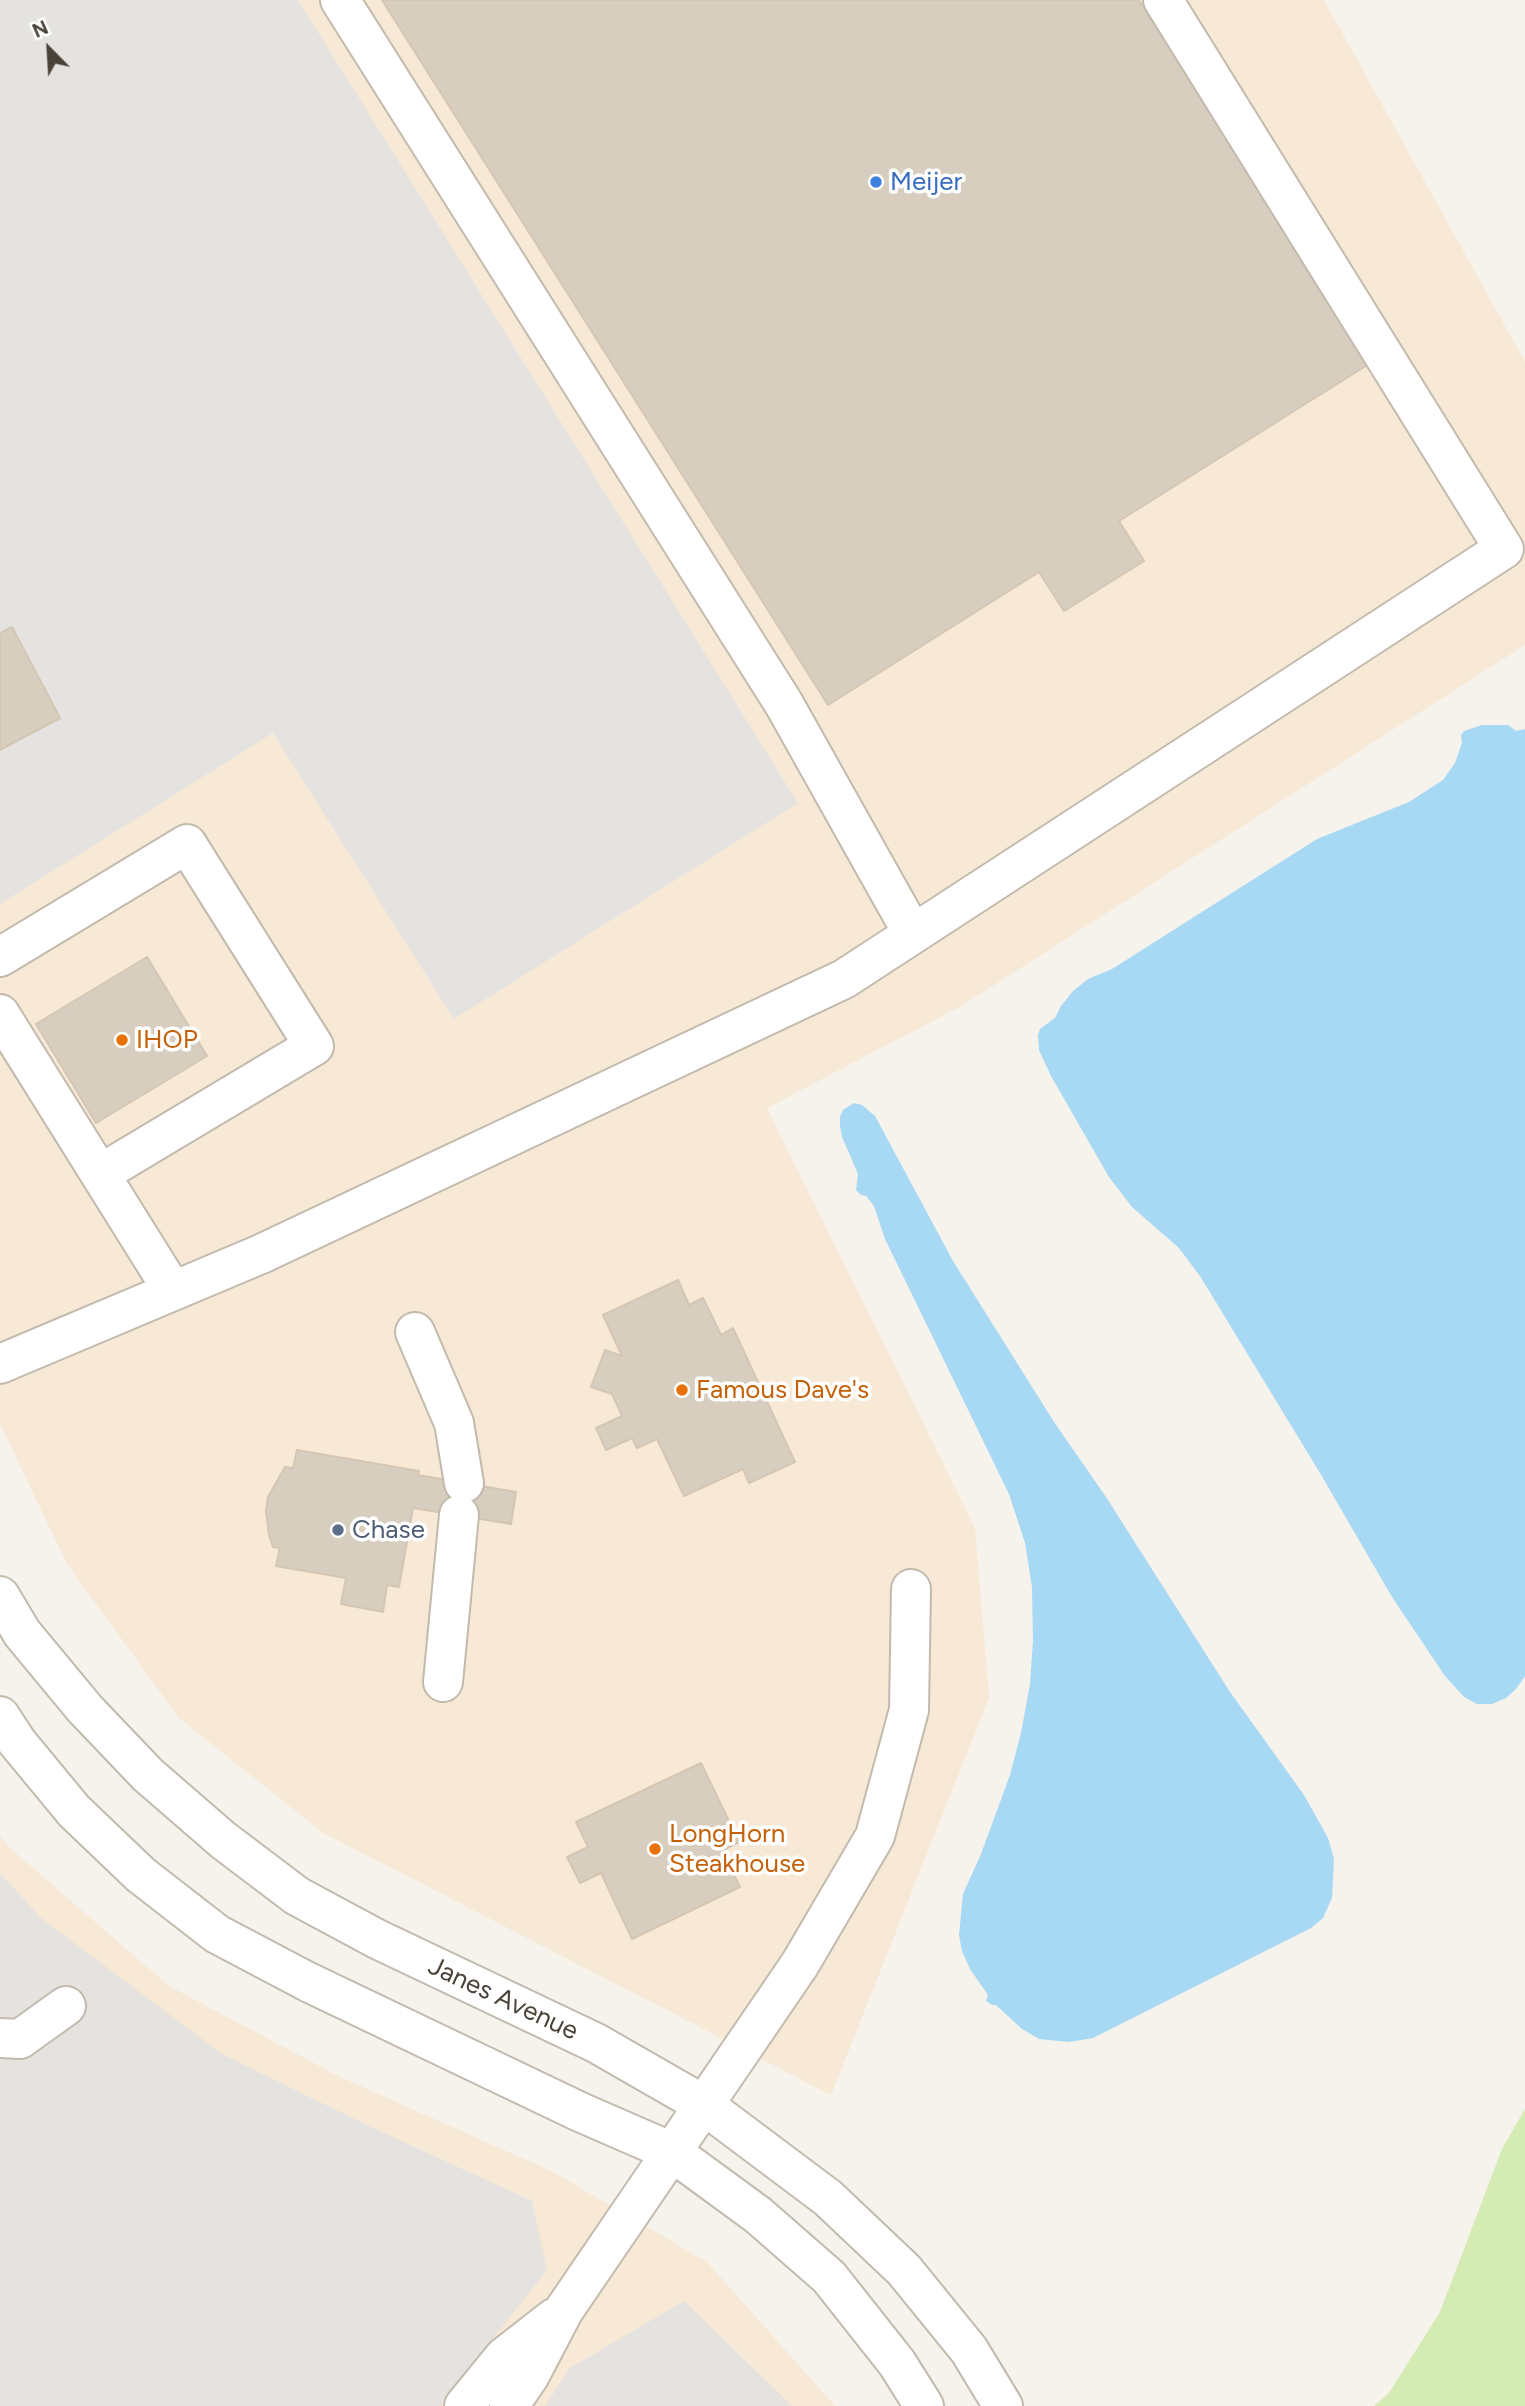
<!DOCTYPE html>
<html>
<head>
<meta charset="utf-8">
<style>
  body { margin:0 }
  #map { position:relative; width:1525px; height:2406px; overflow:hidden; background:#f6f2ec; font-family:Figtree,sans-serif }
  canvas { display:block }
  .north { position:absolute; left:14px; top:14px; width:70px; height:70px; -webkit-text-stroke:5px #fff; paint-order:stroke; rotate:336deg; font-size:19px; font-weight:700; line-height:28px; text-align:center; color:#4b4338 }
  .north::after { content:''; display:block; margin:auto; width:24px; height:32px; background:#4b4338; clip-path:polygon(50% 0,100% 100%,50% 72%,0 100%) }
</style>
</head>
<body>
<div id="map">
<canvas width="1525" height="2406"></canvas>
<div class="north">N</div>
</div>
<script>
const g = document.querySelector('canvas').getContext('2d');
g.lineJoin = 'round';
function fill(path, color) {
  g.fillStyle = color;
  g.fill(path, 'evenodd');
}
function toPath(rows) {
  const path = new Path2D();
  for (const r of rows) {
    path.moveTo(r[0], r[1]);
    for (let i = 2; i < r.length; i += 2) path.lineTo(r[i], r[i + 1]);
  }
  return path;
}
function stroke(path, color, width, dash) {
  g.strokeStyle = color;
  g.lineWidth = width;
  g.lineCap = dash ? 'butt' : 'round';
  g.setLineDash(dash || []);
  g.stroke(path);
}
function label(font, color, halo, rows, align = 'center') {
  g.font = font + ' Figtree,sans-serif';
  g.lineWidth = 7;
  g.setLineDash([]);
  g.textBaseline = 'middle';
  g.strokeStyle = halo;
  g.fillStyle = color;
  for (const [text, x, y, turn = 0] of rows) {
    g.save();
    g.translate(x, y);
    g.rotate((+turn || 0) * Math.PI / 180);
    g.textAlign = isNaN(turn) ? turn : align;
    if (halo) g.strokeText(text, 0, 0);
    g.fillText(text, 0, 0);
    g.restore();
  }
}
const commercial = toPath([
  [0,0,1324,0,1525,362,1525,645,963,1005,767,1108,975,1528,989,1698,831,2095,322,1832,179,1718,67,1564,0,1424],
  [0,1836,11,1849,169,1986,340,2077,553,2172,707,2262,835,2406,0,2406]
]);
const green = toPath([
  [1525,2109,1525,2406,1374,2406,1389,2393,1440,2312,1502,2149]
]);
const parking = toPath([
  [0,0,298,0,798,803,454,1019,273,733,0,904],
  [0,1873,41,1918,222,2054,371,2127,532,2201,547,2270,440,2406,0,2406],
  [684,2301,792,2406,545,2406,570,2368]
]);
const water = toPath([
  [1482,725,1508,725,1516,731,1525,729,1525,1676,1516,1689,1506,1698,1492,1704,1477,1704,1464,1697,1445,1676,1392,1597,1320,1473,1200,1276,1178,1247,1132,1207,1109,1177,1051,1076,1039,1050,1038,1035,1040,1029,1055,1018,1061,1006,1073,991,1088,979,1112,969,1317,839,1409,802,1443,780,1455,763,1462,743,1461,735,1464,731],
  [854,1103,862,1105,875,1116,953,1261,1054,1422,1106,1497,1230,1692,1304,1795,1328,1838,1334,1859,1332,1898,1323,1918,1311,1928,1093,2038,1069,2042,1039,2039,1022,2029,996,2005,992,2005,986,2001,988,1995,970,1969,962,1951,959,1935,963,1894,981,1854,1010,1775,1021,1733,1030,1684,1033,1641,1032,1587,1025,1543,1009,1494,885,1239,874,1206,866,1196,861,1195,856,1190,858,1174,842,1137,840,1126,840,1117,843,1110]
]);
const building = toPath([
  [382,0,1139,0,1369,364,1119,521,1144,561,1064,611,1039,572,828,705,382,0],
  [12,627,60,718,0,750,0,633,12,627],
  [147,957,207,1056,96,1123,36,1024,147,957],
  [678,1280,689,1305,703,1298,721,1335,733,1328,795,1462,749,1483,743,1469,684,1496,657,1439,637,1448,632,1438,606,1450,596,1428,622,1416,612,1394,591,1387,605,1350,622,1356,603,1315,678,1280],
  [297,1450,419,1471,418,1475,516,1492,511,1524,413,1508,399,1587,387,1585,383,1612,341,1604,346,1578,276,1566,280,1548,273,1547,269,1535,266,1511,268,1497,285,1467,293,1468,297,1450],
  [701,1763,739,1842,722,1851,740,1887,632,1939,601,1873,580,1883,567,1857,588,1847,576,1822,701,1763]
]);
const minor = toPath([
  [340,0,784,704,913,934],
  [0,957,187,844,314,1046,100,1174],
  [0,1014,173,1291],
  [415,1332,454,1423,464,1483],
  [0,1364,261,1254,844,979,1504,549,1163,0],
  [0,1596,22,1633,85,1709,148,1775,223,1840,297,1896,377,1939,596,2043,704,2105,828,2198,904,2270,969,2350,1003,2406],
  [443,1682,459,1515],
  [0,1716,17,1742,74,1811,141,1875,217,1934,308,1982,580,2112,672,2152,758,2215,829,2277,897,2363,924,2406],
  [0,2038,20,2039,66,2006],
  [464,2406,504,2357,554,2318],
  [509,2406,530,2375,564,2310,800,1964,875,1836,909,1710,911,1589]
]);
const markers = [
  [876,182,7,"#3f7fe0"],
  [122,1040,7,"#e8710a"],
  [682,1390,7,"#e8710a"],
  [338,1530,7,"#5c6f8a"],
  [655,1849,7,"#e8710a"]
];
const shopNames = [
  ["Meijer",890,182]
];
const foodNames = [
  ["IHOP",136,1040],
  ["Famous Dave's",696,1390],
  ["LongHorn",669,1834],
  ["Steakhouse",669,1864]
];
const serviceNames = [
  ["Chase",352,1530]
];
const streetNames = [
  ["Janes Avenue",503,1999,25]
];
fill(commercial, '#f8e9d7');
fill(green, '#d4ebb3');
fill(parking, '#e5e3e0');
fill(water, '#a7d8f4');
fill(building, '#d8cec0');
stroke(building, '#d4c6b3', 2);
stroke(minor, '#c2baad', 42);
stroke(minor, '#fff', 38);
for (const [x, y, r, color] of markers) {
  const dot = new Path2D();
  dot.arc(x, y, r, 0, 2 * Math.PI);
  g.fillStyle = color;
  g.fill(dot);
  stroke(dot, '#fff', 2.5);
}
label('26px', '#366cbe', '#fff', shopNames, 'left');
label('26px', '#c56008', '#fff', foodNames, 'left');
label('26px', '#4e5e75', '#fff', serviceNames, 'left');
label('26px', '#4b4338', '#fff', streetNames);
</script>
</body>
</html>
